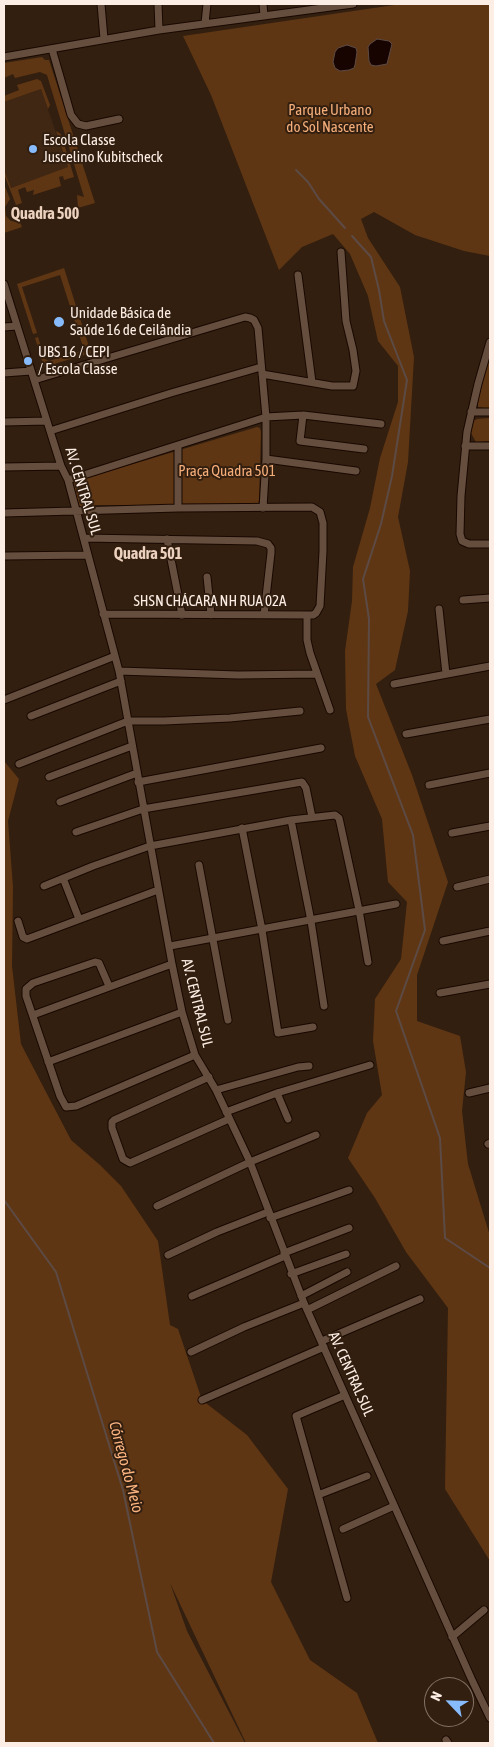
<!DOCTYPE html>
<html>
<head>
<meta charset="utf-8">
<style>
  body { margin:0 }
  #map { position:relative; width:494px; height:1747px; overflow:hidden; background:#321f10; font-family:"Asap Condensed",sans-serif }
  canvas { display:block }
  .frame { position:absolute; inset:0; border:5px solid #fceee5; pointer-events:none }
  .north { position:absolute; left:424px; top:1677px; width:50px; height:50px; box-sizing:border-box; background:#321f10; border:1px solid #837265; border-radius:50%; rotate:294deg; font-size:14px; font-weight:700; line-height:20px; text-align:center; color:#fceee5 }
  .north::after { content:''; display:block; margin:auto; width:18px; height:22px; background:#87bbfb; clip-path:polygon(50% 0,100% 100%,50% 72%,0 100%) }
</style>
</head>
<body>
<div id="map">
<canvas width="494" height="1747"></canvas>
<div class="frame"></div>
<div class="north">N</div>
</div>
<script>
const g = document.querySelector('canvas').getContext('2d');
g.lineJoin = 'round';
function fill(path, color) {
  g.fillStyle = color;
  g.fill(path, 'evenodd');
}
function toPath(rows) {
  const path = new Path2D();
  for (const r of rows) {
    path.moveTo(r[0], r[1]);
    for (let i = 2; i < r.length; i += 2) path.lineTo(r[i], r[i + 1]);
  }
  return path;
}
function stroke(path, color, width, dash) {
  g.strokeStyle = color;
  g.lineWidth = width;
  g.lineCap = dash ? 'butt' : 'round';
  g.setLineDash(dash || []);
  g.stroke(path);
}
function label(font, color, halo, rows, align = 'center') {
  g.font = font + ' "Asap Condensed",sans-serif';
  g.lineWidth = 4;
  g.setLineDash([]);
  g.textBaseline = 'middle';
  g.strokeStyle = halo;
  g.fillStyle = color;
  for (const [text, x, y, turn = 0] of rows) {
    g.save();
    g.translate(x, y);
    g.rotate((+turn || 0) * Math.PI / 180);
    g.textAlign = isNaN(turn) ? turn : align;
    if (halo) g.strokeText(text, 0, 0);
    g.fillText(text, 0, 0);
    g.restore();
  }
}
const built = toPath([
  [41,89,68,168,10,188,4,170,4,102]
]);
const green = toPath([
  [401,4,490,4,490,256,464,251,415,235,374,212,361,219,368,238,400,287,414,357,408,462,398,517,410,571,408,611,395,670,376,684,412,775,448,882,417,975,417,1021,460,1036,466,1072,462,1111,468,1164,490,1236,490,1561,445,1489,448,1308,406,1252,375,1198,348,1158,367,1113,382,1095,373,1041,375,999,401,959,407,902,388,882,382,819,355,756,346,709,345,651,352,601,353,567,370,508,380,458,398,402,398,366,378,341,368,296,350,254,333,234,302,247,279,270,211,95,183,36],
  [42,57,45,60,49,60,95,203,78,208,77,195,84,197,47,75,40,72,15,78,13,74,4,78,4,63],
  [37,79,41,81,50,105,48,109,41,89,4,102,4,96,19,90,17,85],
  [56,131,61,134,74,177,64,180,63,176,59,177,61,186,33,195,34,190,27,192,25,187,18,190,22,203,16,205,4,174,4,170,11,188,68,167],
  [4,184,10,199,5,207,6,216,11,221,20,222,22,227,4,233],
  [64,268,91,353,44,367,35,338,38,337,45,359,49,361,84,350,60,275,22,287,37,333,33,334,17,284],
  [490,354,490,409,478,407,478,396],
  [490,418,490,441,476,442,471,433,473,421,477,419],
  [257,427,260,428,261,432,259,500,258,504,254,505,95,505,78,507,71,484,76,481],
  [4,761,19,779,8,821,13,887,12,966,21,1044,71,1140,100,1165,121,1186,158,1241,170,1325,178,1329,202,1400,247,1435,288,1489,271,1582,310,1660,357,1693,378,1743,246,1743,170,1583,187,1631,245,1743,4,1743]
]);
const water = toPath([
  [377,39,389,41,392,44,387,64,376,66,371,65,369,61,368,47,370,44,377,39],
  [347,45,356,48,357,52,355,65,354,68,349,70,340,71,335,68,333,62,335,52,338,48,347,45]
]);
const stream = toPath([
  [296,170,308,182,319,199,345,228],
  [352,236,371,257,379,290,384,321,407,380,392,476,381,524,363,579,369,619,368,717,413,835,425,930,396,1011,440,1138,445,1238,490,1268],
  [4,1200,56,1272,123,1490,157,1652,214,1743]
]);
const minor = toPath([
  [101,4,104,39],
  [158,4,159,30],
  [263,4,264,16],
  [205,23,207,4],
  [52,49,71,115,78,124,86,126,119,119],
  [4,57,159,30,353,4],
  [298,275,312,382],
  [4,284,61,466,68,480,119,671,172,964,182,1012,195,1055,216,1090,250,1162,304,1303,471,1678,490,1718],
  [4,327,17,326],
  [490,342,478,384,467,432,461,496,460,534,462,541,469,544,490,544],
  [4,373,31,371],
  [262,374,332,386,353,386,356,371,353,350,346,321,341,252],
  [34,380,245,317,250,318,254,320,258,328,266,417,266,459,263,508],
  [471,412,490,412],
  [303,415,300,441,364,449],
  [4,422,47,421],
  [50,431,171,393,261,367],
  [178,446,178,508],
  [465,446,490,446],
  [266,459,356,471],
  [4,467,61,466],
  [68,480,266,417,303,415,381,424],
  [4,513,178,508,312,507,320,512,323,523,323,551,320,606,316,613,313,615,103,614],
  [84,538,257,541,268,544,271,548,271,553,264,615],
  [167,539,182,615],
  [4,556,88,555],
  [207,577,211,615],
  [463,600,490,598],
  [439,609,446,674],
  [307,616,307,640,310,653,330,710],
  [119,671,238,675,317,674],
  [394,684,490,666],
  [4,700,115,656],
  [31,716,121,681],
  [406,734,490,719],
  [19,764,128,721,164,721,230,718,300,711],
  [49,777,132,746],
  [138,782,321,748],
  [429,785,490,773],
  [60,802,137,773],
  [291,820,311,921,324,1006],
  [242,828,262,930,278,1033,313,1027],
  [76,832,143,809,302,782,306,788,312,817],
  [452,833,490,826],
  [199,865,228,1020],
  [63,878,79,919],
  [44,886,93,866,150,846,291,820,335,815,339,818,359,910,368,962],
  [457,887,490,879],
  [18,921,23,937,27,939,158,890],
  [443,941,490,931],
  [170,946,396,904],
  [109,986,99,963,95,962,33,983,26,989,26,996,60,1096,66,1107,76,1106,195,1055],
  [440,993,490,984],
  [33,1015,172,964],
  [48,1062,182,1012],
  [209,1077,114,1120,112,1122,112,1128,123,1159,130,1163,229,1119],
  [216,1090,298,1067,309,1066],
  [277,1093,288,1119],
  [469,1093,490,1088],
  [226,1112,277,1093,370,1065],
  [488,1144,490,1143],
  [157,1206,250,1162,316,1135],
  [270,1218,349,1190],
  [284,1253,349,1228],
  [168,1255,217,1232,268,1212],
  [291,1274,346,1254],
  [192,1296,285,1256],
  [301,1296,347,1272],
  [307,1310,396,1266],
  [322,1341,420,1299],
  [191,1352,244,1327,304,1303],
  [345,1395,296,1416,347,1598],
  [202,1400,324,1347],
  [318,1495,367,1476],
  [343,1529,394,1506],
  [452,1637,484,1610],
  [446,1740,448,1743]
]);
const markers = [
  [33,149,5,"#87bbfb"],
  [59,322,6,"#87bbfb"],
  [28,361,5,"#87bbfb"]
];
const parkNames = [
  ["Parque Urbano",330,110],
  ["do Sol Nascente",330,127],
  ["Praça Quadra 501",227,471]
];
const poiNames = [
  ["Escola Classe",43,140],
  ["Juscelino Kubitscheck",43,157],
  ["Unidade Básica de",70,313],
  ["Saúde 16 de Ceilândia",70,330],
  ["UBS 16 / CEPI",38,352],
  ["/ Escola Classe",38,369]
];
const streetNames = [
  ["AV. CENTRAL SUL",83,491,73],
  ["SHSN CHÁCARA NH RUA 02A",210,601],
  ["AV. CENTRAL SUL",197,1003,76],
  ["AV. CENTRAL SUL",351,1374,66]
];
const neighbourhoodNames = [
  ["Quadra 500",45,214],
  ["Quadra 501",148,554]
];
const waterNames = [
  ["Córrego do Meio",126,1467,75]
];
fill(built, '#402713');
fill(green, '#5f3613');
fill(water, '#170400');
stroke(water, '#5c4a45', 1);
stroke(stream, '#5c4a45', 2);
stroke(minor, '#190800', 9);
stroke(minor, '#654e3e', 7);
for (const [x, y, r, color] of markers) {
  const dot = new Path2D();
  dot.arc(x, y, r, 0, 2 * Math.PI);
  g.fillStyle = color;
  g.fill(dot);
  stroke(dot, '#321f10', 2);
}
label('15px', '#f5ae7a', '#321f10', parkNames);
label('15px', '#fceee5', '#321f10', poiNames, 'left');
label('15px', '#fceee5', '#321f10', streetNames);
label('bold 16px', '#ecd1be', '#321f10', neighbourhoodNames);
label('italic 16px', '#fbb480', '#321f10', waterNames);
</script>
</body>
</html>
